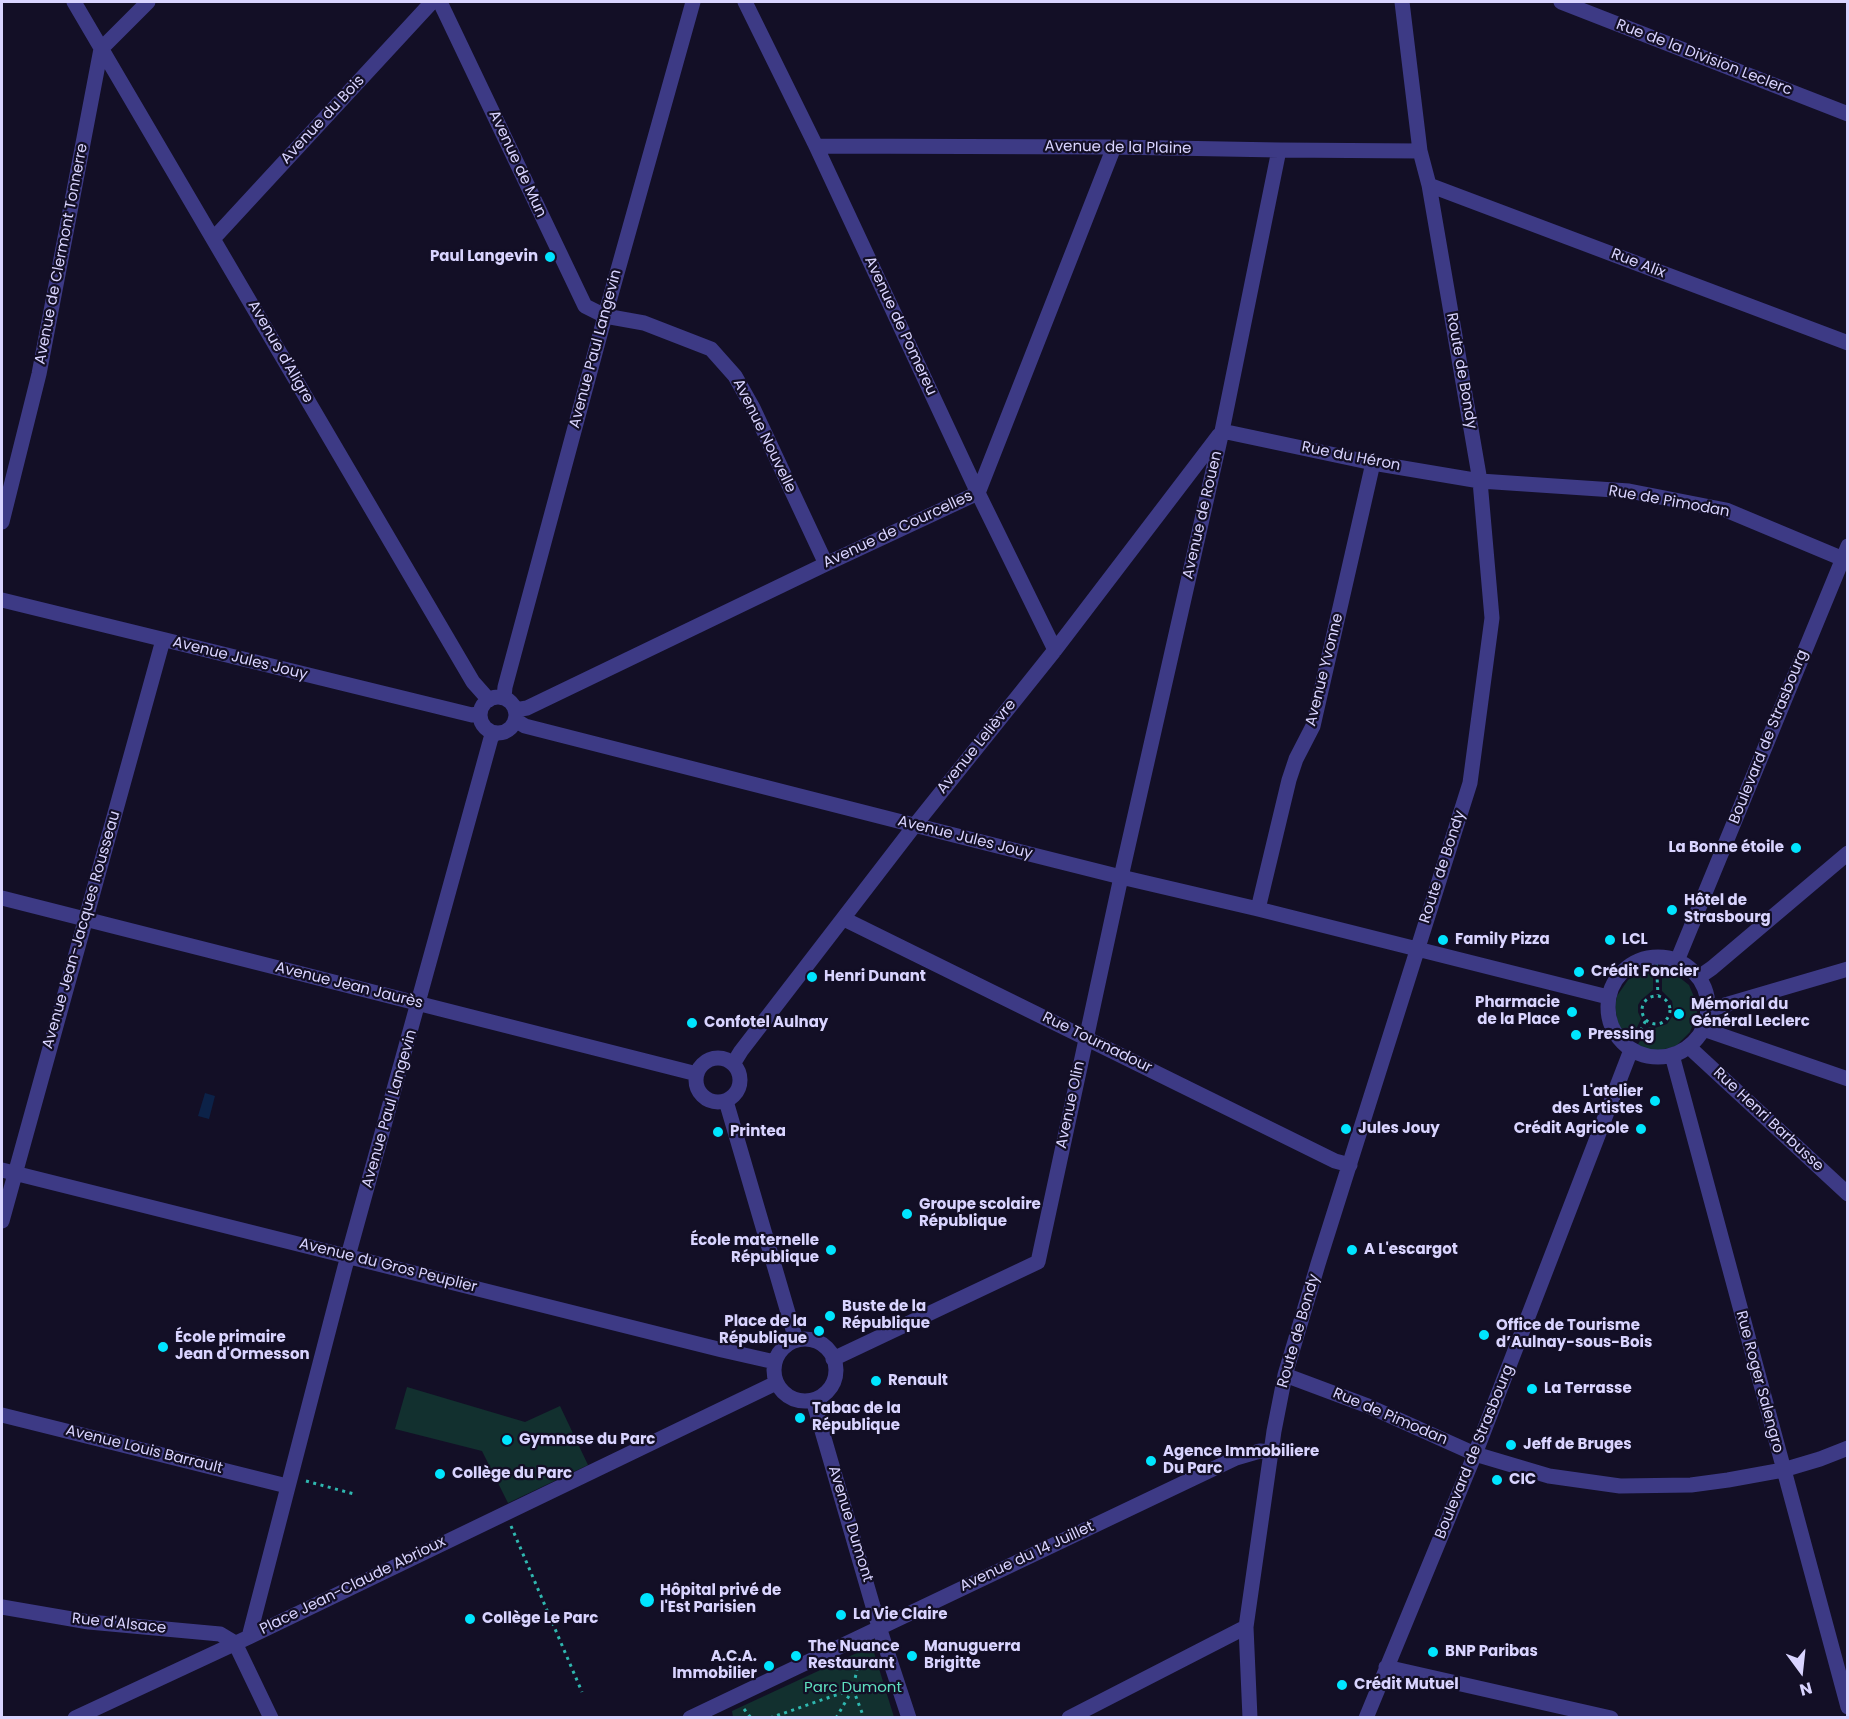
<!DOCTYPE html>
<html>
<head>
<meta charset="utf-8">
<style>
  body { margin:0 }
  #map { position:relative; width:1849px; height:1719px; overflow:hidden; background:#130f26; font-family:Poppins,sans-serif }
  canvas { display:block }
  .frame { position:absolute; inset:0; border:3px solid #d9d4ff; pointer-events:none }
  .north { position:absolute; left:1771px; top:1641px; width:60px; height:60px; -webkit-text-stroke:4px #130f26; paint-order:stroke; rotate:165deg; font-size:16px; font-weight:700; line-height:24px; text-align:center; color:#d9d4ff }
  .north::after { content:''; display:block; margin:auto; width:21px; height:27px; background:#d9d4ff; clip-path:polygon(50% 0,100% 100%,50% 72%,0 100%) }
</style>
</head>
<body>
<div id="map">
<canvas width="1849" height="1719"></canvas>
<div class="frame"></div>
<div class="north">N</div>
</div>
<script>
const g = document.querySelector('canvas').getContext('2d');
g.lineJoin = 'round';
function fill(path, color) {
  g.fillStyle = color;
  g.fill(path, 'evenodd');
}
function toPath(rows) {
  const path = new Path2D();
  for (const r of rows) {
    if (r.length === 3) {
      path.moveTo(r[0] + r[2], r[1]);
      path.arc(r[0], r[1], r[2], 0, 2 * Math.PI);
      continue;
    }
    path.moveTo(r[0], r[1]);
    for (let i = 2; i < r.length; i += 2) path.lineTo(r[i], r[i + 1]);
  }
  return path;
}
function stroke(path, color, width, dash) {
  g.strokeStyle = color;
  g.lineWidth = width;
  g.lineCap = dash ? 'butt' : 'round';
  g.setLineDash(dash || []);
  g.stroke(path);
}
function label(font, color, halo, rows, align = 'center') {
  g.font = font + ' Poppins,sans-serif';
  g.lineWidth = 4.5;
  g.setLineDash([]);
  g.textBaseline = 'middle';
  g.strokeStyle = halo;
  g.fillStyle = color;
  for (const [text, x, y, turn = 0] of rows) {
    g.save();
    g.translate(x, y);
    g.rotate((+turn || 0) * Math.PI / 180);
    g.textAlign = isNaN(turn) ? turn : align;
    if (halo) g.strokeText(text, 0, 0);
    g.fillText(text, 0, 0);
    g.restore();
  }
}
const green = toPath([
  [1653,969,1653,990,1641,1000,1638,1005,1638,1012,1641,1019,1630,1042,1622,1034,1618,1025,1615,1006,1617,996,1628,980,1645,970],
  [1662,969,1674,973,1689,985,1697,1004,1697,1014,1690,1032,1676,1046,1657,1051,1647,1050,1637,1046,1647,1029,1649,1027,1655,1028,1667,1024,1674,1014,1672,1001,1662,991],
  [407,1387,525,1422,560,1406,588,1465,508,1503,482,1451,395,1429],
  [872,1646,894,1717,733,1717,732,1711]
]);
const water = toPath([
  [205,1093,215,1096,209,1119,198,1116]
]);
const path = toPath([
  [1656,957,1658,995],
  [1656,1010,14],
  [1637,1037,1646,1020],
  [306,1481,354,1494],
  [511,1526,582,1692],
  [853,1689,864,1718],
  [744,1709,751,1718],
  [770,1718,853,1689],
  [836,1718,853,1689,859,1659]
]);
const minor = toPath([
  [74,2,473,682,489,700],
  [440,2,585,306,605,316,644,323,711,349,735,376,753,408,826,564],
  [745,2,816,146,978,493,1055,650],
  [1561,2,1848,114],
  [816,146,1114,147,1279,150,1420,151],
  [1429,185,1848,343],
  [214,238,432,2],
  [1222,431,1373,463,1480,481,1629,491,1726,510,1848,561],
  [2,522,39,374,101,49,148,2],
  [2,600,472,715,480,713],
  [498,715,18],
  [504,698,505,687,605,316,693,2],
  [515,710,527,708,826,564,978,493,1114,147],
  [515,720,525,726,898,821,1121,877,1258,909,1608,997],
  [2,898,697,1074],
  [1258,909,1289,780,1296,759,1313,726,1373,463],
  [844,919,1335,1161,1350,1165],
  [1658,1007,50],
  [1677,961,1848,546],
  [1699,977,1712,968,1848,853],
  [1708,1010,1848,969],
  [1703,1029,1848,1079],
  [1689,1047,1848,1194],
  [1672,1055,1848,1707],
  [718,1080,22],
  [733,1064,741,1051,915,825,1055,650,1219,435],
  [726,1101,796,1340],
  [2,1170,722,1350,775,1362],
  [2,1221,163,640],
  [805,1370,31],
  [833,1359,1038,1262,1121,877,1222,431,1279,150],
  [1285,1375,1368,1406,1475,1454,1549,1476,1620,1486,1691,1485,1728,1480,1783,1470,1820,1459,1848,1448],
  [813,1400,879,1627,909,1718],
  [2,1415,287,1486],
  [2,1607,89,1622,220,1634,235,1643,271,1718],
  [249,1637,345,1267,491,738,495,733],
  [1386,1667,1611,1718],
  [75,1718,249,1637,776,1383],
  [690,1718,1236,1458,1260,1451,1271,1452],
  [1069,1718,1246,1627],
  [1250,1718,1246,1627,1274,1431,1285,1375,1318,1264,1470,783,1492,618,1480,481,1429,185,1420,151,1402,2],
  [1366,1718,1475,1454,1631,1050]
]);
const markers = [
  [550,257,6,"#00e5ff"],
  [1796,848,6,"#00e5ff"],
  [1672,910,6,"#00e5ff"],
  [1443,940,6,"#00e5ff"],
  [1610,940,6,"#00e5ff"],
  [1579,972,6,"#00e5ff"],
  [812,977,6,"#00e5ff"],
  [1572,1012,6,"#00e5ff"],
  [1679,1014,6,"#00e5ff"],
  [692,1023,6,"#00e5ff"],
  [1576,1035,6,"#00e5ff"],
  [1655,1101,6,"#00e5ff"],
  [1346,1129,6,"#00e5ff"],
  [1641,1129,6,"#00e5ff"],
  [718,1132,6,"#00e5ff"],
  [907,1214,6,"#00e5ff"],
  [831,1250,6,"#00e5ff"],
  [1352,1250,6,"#00e5ff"],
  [830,1316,6,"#00e5ff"],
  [819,1331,6,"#00e5ff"],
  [1484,1335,6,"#00e5ff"],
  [163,1347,6,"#00e5ff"],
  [876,1381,6,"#00e5ff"],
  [1532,1389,6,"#00e5ff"],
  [800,1418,6,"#00e5ff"],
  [507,1440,6,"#00e5ff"],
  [1511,1445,6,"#00e5ff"],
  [1151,1461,6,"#00e5ff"],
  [440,1474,6,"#00e5ff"],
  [1497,1480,6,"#00e5ff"],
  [647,1600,8,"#00e5ff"],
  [841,1615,6,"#00e5ff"],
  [470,1619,6,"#00e5ff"],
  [1433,1652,6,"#00e5ff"],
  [796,1656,6,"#00e5ff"],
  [912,1656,6,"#00e5ff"],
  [769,1666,6,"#00e5ff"],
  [1342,1685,6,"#00e5ff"]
];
const streetNames = [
  ["Rue de la Division Leclerc",1704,58,21],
  ["Avenue du Bois",323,120,-47],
  ["Avenue de la Plaine",1118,148,1],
  ["Avenue de Mun",517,164,65],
  ["Avenue de Clermont Tonnerre",62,254,-79],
  ["Rue Alix",1638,264,21],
  ["Avenue de Pomereu",900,326,65],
  ["Avenue Paul Langevin",596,349,-75],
  ["Avenue d'Aligre",280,352,60],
  ["Route de Bondy",1461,371,80],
  ["Avenue Nouvelle",764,436,64],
  ["Rue du Héron",1351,457,11],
  ["Rue de Pimodan",1669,502,10],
  ["Avenue de Rouen",1203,515,-77],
  ["Avenue de Courcelles",898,530,-25],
  ["Avenue Jules Jouy",240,659,14],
  ["Avenue Yvonne",1325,670,-76],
  ["Boulevard de Strasbourg",1769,737,-68],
  ["Avenue Lelièvre",977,747,-51],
  ["Avenue Jules Jouy",965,838,14],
  ["Route de Bondy",1443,867,-72],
  ["Avenue Jean-Jacques Rousseau",82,930,-74],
  ["Avenue Jean Jaurès",349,986,14],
  ["Rue Tournadour",1097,1043,26],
  ["Avenue Olin",1071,1105,-78],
  ["Avenue Paul Langevin",390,1109,-74],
  ["Rue Henri Barbusse",1768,1120,43],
  ["Avenue du Gros Peuplier",388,1266,14],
  ["Route de Bondy",1299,1331,-74],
  ["Rue Roger Salengro",1759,1382,75],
  ["Rue de Pimodan",1390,1417,23],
  ["Avenue Louis Barrault",144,1450,14],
  ["Boulevard de Strasbourg",1475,1452,-68],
  ["Avenue Dumont",850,1524,73],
  ["Avenue du 14 Juillet",1027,1557,-25],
  ["Place Jean-Claude Abrioux",353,1586,-26],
  ["Rue d'Alsace",119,1624,6]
];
const poiNames = [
  ["Paul Langevin",538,257,"right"],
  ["La Bonne étoile",1784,848,"right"],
  ["Hôtel de",1684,901],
  ["Strasbourg",1684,918],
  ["Family Pizza",1455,940],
  ["LCL",1622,940],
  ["Crédit Foncier",1591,972],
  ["Henri Dunant",824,977],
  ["Pharmacie",1560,1003,"right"],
  ["de la Place",1560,1020,"right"],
  ["Mémorial du",1691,1005],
  ["Général Leclerc",1691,1022],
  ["Confotel Aulnay",704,1023],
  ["Pressing",1588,1035],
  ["L'atelier",1643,1092,"right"],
  ["des Artistes",1643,1109,"right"],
  ["Jules Jouy",1358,1129],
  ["Crédit Agricole",1629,1129,"right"],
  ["Printea",730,1132],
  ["Groupe scolaire",919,1205],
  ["République",919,1222],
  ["École maternelle",819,1241,"right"],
  ["République",819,1258,"right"],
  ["A L'escargot",1364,1250],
  ["Buste de la",842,1307],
  ["République",842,1324],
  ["Place de la",807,1322,"right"],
  ["République",807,1339,"right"],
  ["Office de Tourisme",1496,1326],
  ["d’Aulnay-sous-Bois",1496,1343],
  ["École primaire",175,1338],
  ["Jean d'Ormesson",175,1355],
  ["Renault",888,1381],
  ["La Terrasse",1544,1389],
  ["Tabac de la",812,1409],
  ["République",812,1426],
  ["Gymnase du Parc",519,1440],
  ["Jeff de Bruges",1523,1445],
  ["Agence Immobiliere",1163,1452],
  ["Du Parc",1163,1469],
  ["Collège du Parc",452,1474],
  ["CIC",1509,1480],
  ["Hôpital privé de",660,1591],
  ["l'Est Parisien",660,1608],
  ["La Vie Claire",853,1615],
  ["Collège Le Parc",482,1619],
  ["The Nuance",808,1647],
  ["Restaurant",808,1664],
  ["Manuguerra",924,1647],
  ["Brigitte",924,1664],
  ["BNP Paribas",1445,1652],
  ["A.C.A.",757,1657,"right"],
  ["Immobilier",757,1674,"right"],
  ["Crédit Mutuel",1354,1685]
];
const parkNames = [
  ["Parc Dumont",853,1688]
];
fill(green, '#12302f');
fill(water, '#0c2248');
stroke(path, '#2fb8b0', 3, [3, 4.5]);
stroke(minor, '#3d3a85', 15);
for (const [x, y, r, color] of markers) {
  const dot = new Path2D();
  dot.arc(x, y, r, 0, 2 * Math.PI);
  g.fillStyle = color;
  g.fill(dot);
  stroke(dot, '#130f26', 2);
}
label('15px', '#d9d4ff', '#130f26', streetNames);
label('bold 15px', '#d9d4ff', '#130f26', poiNames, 'left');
label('15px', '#5fe0c0', '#130f26', parkNames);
</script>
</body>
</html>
